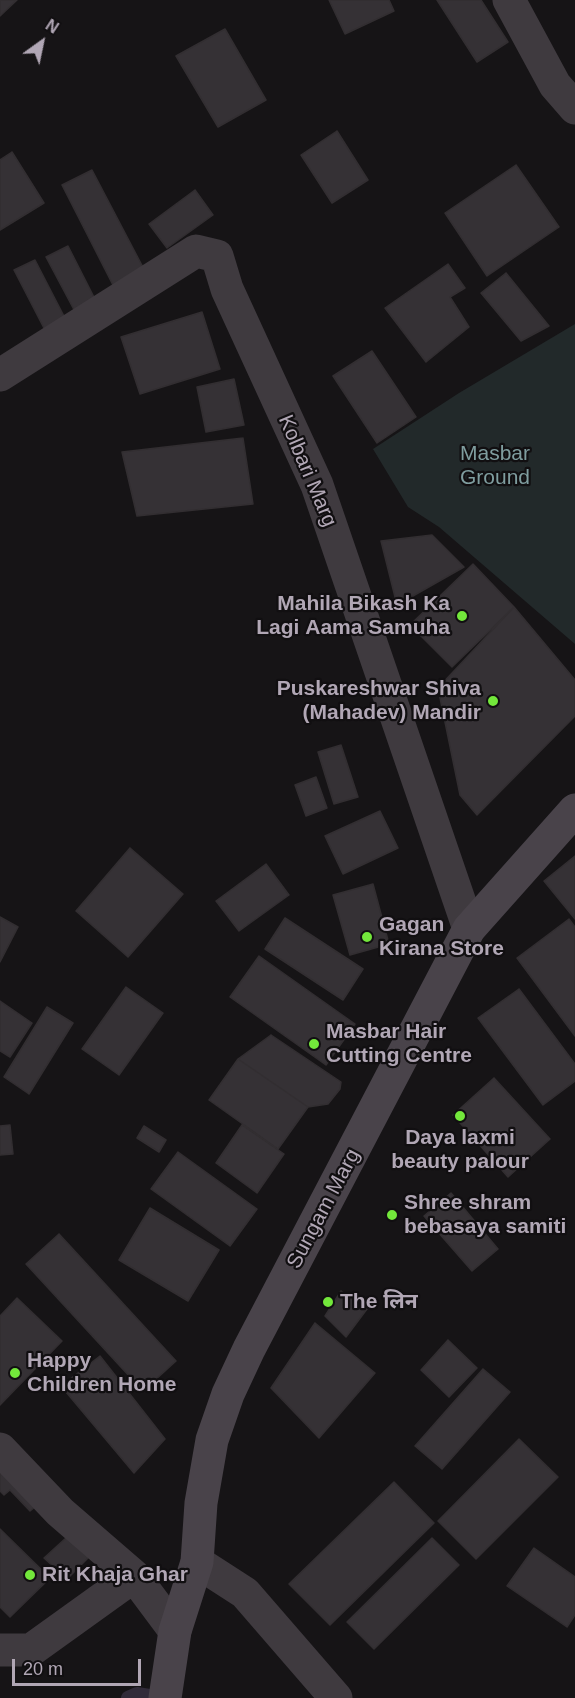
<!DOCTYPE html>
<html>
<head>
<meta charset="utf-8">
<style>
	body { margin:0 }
	#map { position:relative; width:575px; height:1698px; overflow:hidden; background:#161416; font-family:Helvetica,sans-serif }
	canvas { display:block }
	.north { position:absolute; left:12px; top:12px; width:60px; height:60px; -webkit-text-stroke:4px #110f11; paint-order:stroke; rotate:33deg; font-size:16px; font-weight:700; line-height:24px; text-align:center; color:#b1a7b5 }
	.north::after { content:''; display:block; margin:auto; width:21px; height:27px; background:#b1a7b5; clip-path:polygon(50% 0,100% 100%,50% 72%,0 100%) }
	.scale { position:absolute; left:12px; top:1659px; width:129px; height:27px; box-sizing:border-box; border:3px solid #b1a7b5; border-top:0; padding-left:8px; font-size:18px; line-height:21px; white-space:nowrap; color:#b1a7b5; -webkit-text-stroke:4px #110f11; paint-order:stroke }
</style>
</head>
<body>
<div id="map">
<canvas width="575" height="1698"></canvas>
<div class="north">N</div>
<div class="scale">20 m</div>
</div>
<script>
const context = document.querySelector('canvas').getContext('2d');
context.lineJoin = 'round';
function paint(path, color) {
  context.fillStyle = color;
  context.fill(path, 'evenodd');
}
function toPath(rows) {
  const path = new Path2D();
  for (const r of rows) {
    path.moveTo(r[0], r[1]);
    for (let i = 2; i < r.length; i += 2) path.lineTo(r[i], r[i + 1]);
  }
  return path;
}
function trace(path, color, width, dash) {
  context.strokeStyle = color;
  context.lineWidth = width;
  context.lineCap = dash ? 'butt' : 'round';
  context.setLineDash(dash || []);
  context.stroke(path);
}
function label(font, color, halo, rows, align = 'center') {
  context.font = font + ' Helvetica,"Noto Sans Devanagari",sans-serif';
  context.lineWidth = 4.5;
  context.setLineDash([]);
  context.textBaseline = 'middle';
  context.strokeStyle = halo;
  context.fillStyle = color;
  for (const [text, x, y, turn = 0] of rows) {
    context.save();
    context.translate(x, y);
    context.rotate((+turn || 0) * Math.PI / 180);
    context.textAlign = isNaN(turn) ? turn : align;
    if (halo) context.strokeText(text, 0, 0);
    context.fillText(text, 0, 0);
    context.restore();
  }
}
const green = toPath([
	[575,324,575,644,439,527,408,507,373,449,459,393]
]);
const stream = toPath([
	[128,1698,137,1694,162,1698]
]);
const building = toPath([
	[0,0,17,0,0,16,0,0],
	[329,0,389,0,394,11,345,34,329,0],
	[437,0,481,0,508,42,477,62,437,0],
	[225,29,266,100,218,127,176,56,225,29],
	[337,131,368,180,332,203,301,155,337,131],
	[12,152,44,203,0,230,0,160,12,152],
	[516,165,559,227,487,276,445,213,516,165],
	[92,170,147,275,116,291,62,185,92,170],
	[195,190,213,215,167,248,149,224,195,190],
	[68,246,101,311,80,321,46,257,68,246],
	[35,260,68,324,47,334,14,270,35,260],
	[448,264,465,288,450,297,469,327,426,362,385,308,448,264],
	[506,273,549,326,521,341,481,293,506,273],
	[202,312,220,369,140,394,121,337,202,312],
	[372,351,416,417,377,443,333,376,372,351],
	[234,379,244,425,206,432,197,387,234,379],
	[243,438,253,504,137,516,122,452,243,438],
	[432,535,464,567,397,605,381,541,432,535],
	[473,564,514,607,452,667,410,625,473,564],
	[514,607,575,680,575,716,477,815,460,795,438,688,514,607],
	[341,745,358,797,334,804,318,752,341,745],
	[316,777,327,808,306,816,295,785,316,777],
	[380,811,398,848,343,874,325,836,380,811],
	[130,848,183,894,128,957,76,911,130,848],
	[575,856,575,919,544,881,575,856],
	[266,864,289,895,239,931,216,901,266,864],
	[373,884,389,944,350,955,333,895,373,884],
	[0,917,18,927,0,962,0,917],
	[285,918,363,969,343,1000,265,949,285,918],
	[569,919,575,927,575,1036,517,958,569,919],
	[259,956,355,1024,326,1065,230,997,259,956],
	[126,987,163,1013,119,1075,82,1049,126,987],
	[519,989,575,1064,575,1081,543,1105,478,1018,519,989],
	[0,1001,32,1023,10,1057,0,1051,0,1001],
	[47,1007,73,1023,29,1094,4,1077,47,1007],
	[271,1035,341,1082,340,1089,328,1104,308,1107,238,1059,271,1035],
	[238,1059,308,1107,278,1149,209,1100,238,1059],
	[494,1078,550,1139,508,1177,453,1115,494,1078],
	[10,1125,13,1154,0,1155,0,1126,10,1125],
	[242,1125,284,1154,257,1193,216,1163,242,1125],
	[144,1126,166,1140,159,1152,137,1138,144,1126],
	[178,1152,257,1209,230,1246,151,1189,178,1152],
	[451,1193,498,1249,472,1271,424,1216,451,1193],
	[150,1208,219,1250,188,1301,119,1260,150,1208],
	[59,1234,176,1361,143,1391,26,1264,59,1234],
	[341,1291,367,1309,346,1337,325,1316,341,1291],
	[17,1298,62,1341,0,1405,0,1316,17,1298],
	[315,1323,375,1373,319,1438,271,1388,315,1323],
	[448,1340,477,1368,449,1397,421,1370,448,1340],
	[100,1356,165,1439,134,1473,61,1386,100,1356],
	[483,1369,510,1392,442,1469,415,1446,483,1369],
	[519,1439,558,1477,476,1559,438,1521,519,1439],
	[0,1457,40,1503,30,1511,10,1490,4,1495,0,1491,0,1457],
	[394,1482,434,1523,330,1625,289,1584,394,1482],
	[0,1529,50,1578,10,1617,0,1607,0,1529],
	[67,1537,89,1557,67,1579,44,1558,67,1537],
	[432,1538,459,1565,374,1649,347,1622,432,1538],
	[534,1548,575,1577,575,1615,567,1627,507,1586,534,1548]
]);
const minor = toPath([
	[509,0,555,85,575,108],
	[0,375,196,251,217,256,227,289,317,485,469,929],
	[0,1449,60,1512,134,1576,175,1631],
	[197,1562,245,1593,336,1698],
	[0,1650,31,1650,134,1576]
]);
const secondary = toPath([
	[165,1698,175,1631,197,1562,201,1503,212,1440,228,1394,249,1349,469,929,575,810]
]);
const markers = [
	[462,616,6,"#73e73b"],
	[493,701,6,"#73e73b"],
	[367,937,6,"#73e73b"],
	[314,1044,6,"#73e73b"],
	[460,1116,6,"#73e73b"],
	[392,1215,6,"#73e73b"],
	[328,1302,6,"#73e73b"],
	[15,1373,6,"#73e73b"],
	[30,1575,6,"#73e73b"]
];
const parkNames = [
	["Masbar",495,454],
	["Ground",495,478]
];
const streetNames = [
	["Kolbari Marg",307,471,67],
	["Sungam Marg",324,1209,-62]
];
const poiNames = [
	["Mahila Bikash Ka",450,604,"right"],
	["Lagi Aama Samuha",450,628,"right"],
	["Puskareshwar Shiva",481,689,"right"],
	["(Mahadev) Mandir",481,713,"right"],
	["Gagan",379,925],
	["Kirana Store",379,949],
	["Masbar Hair",326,1032],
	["Cutting Centre",326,1056],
	["Daya laxmi",460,1138,"center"],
	["beauty palour",460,1162,"center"],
	["Shree shram",404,1203],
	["bebasaya samiti",404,1227],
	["The लिन",340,1302],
	["Happy",27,1361],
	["Children Home",27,1385],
	["Rit Khaja Ghar",42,1575]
];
paint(green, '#22292a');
trace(stream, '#312b39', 14);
paint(building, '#353135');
trace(building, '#322e31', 1.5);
trace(minor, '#3f3a3f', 33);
trace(secondary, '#49434a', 33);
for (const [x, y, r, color] of markers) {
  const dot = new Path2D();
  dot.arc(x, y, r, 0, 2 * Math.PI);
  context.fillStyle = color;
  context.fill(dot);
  trace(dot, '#110f11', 2);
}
label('21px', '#7f9d9f', '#110f11', parkNames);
label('21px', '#b1a7b5', '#110f11', streetNames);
label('bold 21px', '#b1a7b5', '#110f11', poiNames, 'left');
</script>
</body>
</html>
